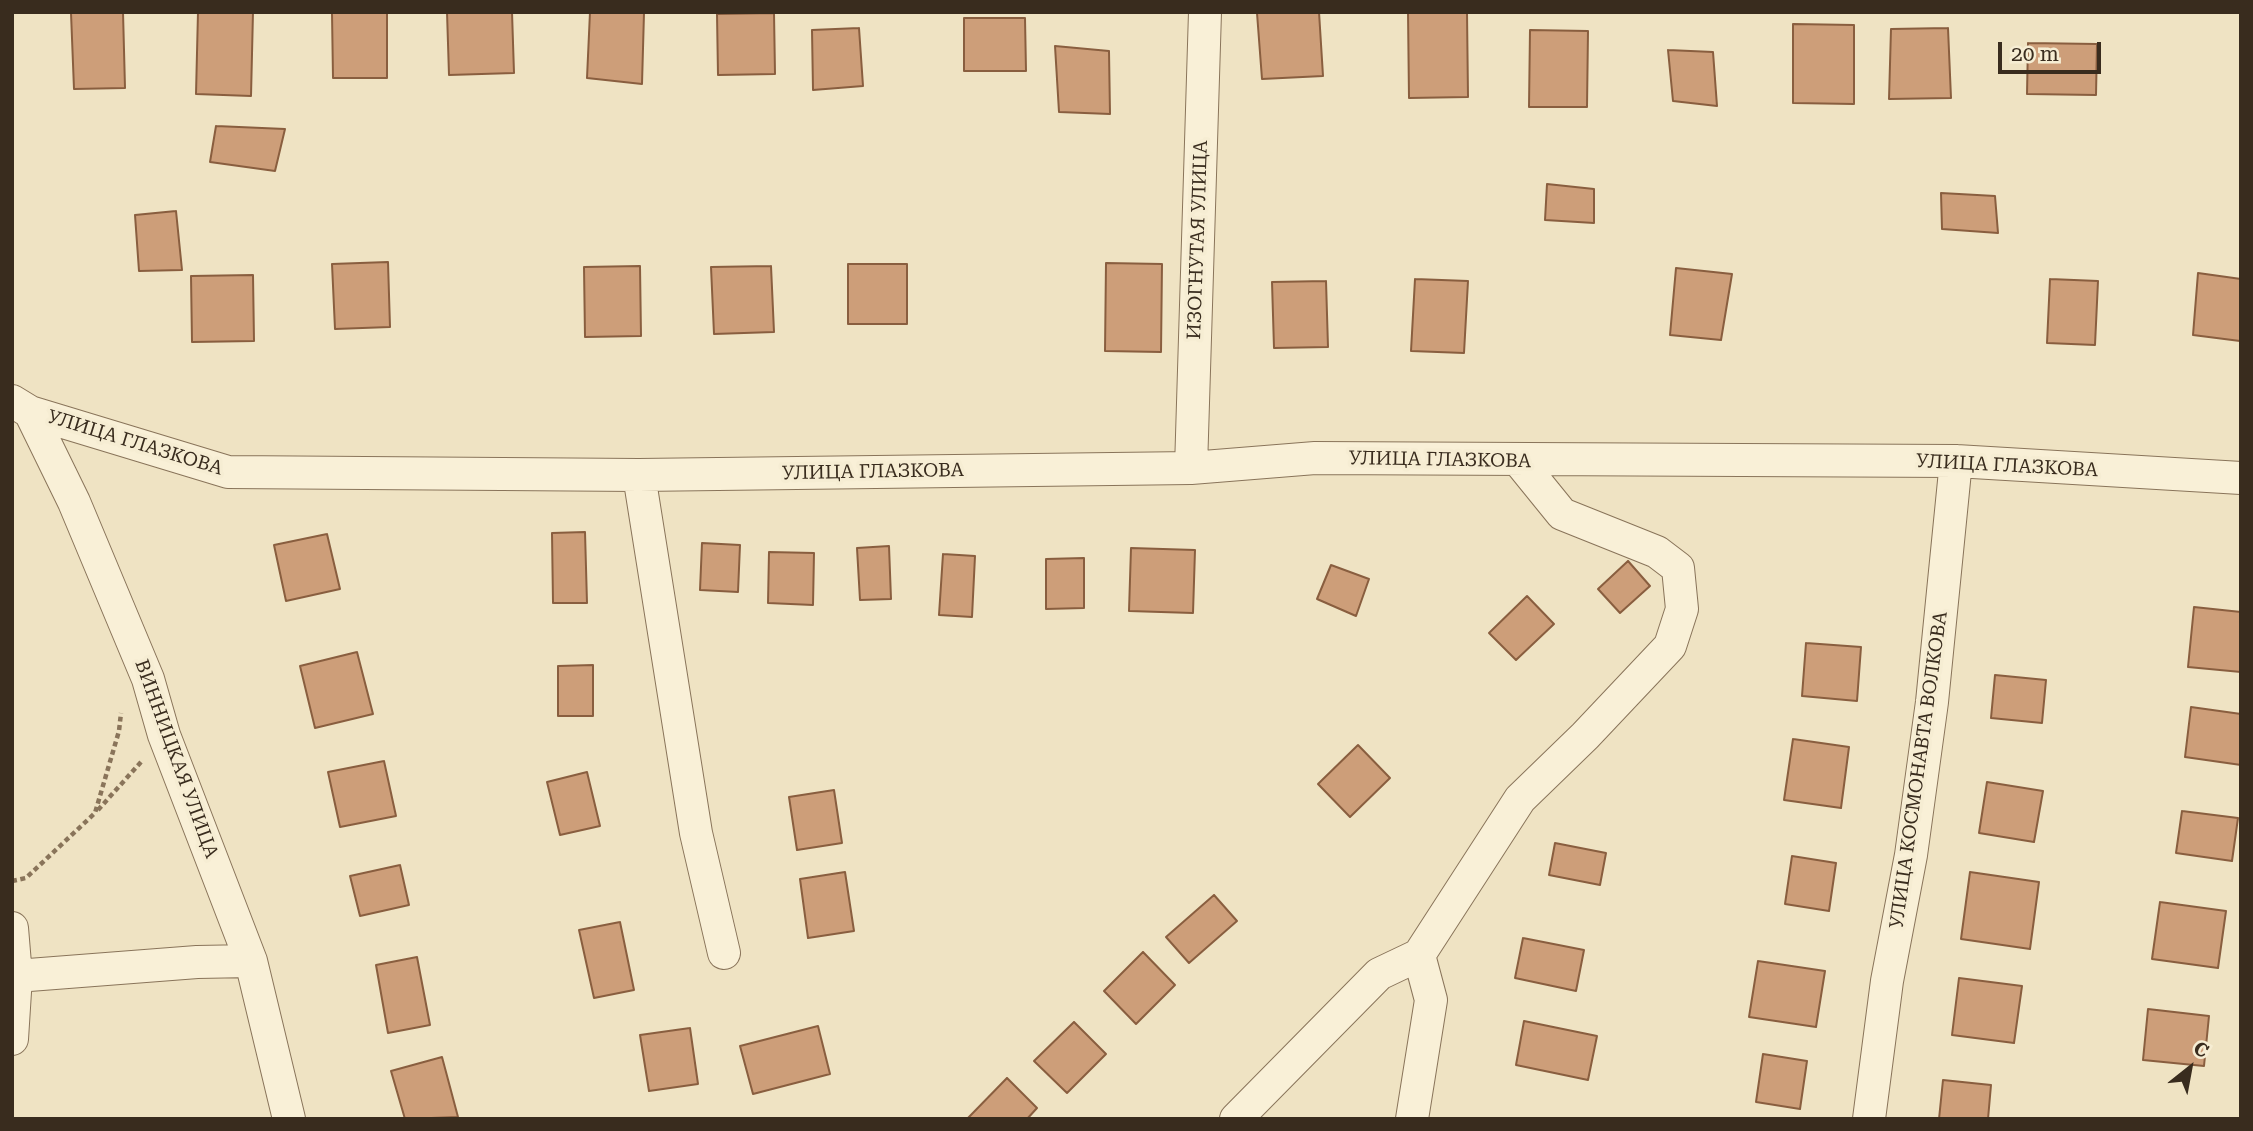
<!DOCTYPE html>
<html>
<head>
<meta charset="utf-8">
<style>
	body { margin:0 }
	#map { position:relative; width:2253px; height:1131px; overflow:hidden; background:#efe3c3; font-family:"Roboto Serif",serif }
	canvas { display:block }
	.frame { position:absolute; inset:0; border:14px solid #392c1e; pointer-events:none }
	.north { position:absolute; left:2155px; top:1033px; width:70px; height:70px; -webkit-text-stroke:5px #f6edd3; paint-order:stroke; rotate:31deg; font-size:19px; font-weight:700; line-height:28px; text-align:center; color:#392c1e }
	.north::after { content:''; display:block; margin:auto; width:24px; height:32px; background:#392c1e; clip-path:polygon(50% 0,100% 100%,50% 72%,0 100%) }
	.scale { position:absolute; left:1998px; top:42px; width:103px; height:32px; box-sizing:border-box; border:4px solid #392c1e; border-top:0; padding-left:9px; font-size:21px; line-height:24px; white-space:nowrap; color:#392c1e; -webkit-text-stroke:5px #f6edd3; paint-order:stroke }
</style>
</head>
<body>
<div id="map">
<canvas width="2253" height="1131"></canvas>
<div class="frame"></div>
<div class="north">С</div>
<div class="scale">20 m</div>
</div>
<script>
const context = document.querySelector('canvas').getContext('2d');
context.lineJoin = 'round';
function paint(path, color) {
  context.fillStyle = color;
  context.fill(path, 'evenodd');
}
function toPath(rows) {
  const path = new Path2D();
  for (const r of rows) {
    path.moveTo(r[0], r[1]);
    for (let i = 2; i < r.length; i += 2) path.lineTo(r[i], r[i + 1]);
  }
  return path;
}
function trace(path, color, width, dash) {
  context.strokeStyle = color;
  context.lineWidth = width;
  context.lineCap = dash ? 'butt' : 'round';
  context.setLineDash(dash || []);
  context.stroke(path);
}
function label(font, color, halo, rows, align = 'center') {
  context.font = font + ' "Roboto Serif",serif';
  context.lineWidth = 7;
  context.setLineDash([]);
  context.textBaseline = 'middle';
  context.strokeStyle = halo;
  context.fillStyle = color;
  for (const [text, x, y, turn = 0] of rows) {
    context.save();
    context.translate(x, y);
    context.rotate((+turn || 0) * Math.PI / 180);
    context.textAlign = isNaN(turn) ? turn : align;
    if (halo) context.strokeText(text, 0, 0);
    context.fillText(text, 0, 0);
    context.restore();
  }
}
const building = toPath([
	[123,12,125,88,74,89,71,13,123,12],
	[198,12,253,12,251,96,196,94,198,12],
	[447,12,512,12,514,73,449,75,447,12],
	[590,12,644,13,642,84,587,78,590,12],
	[1319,12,1323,76,1262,79,1257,13,1319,12],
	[1408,12,1467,12,1468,97,1409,98,1408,12],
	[332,13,387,13,387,78,333,78,332,13],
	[774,13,775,74,718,75,717,14,774,13],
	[964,18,1025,18,1026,71,964,71,964,18],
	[1793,24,1854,25,1854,104,1793,103,1793,24],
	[859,28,863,86,813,90,812,30,859,28],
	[1948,28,1951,98,1889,99,1891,29,1948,28],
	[1530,30,1588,31,1587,107,1529,107,1530,30],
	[2028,43,2097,44,2096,95,2027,94,2028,43],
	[1055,46,1109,51,1110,114,1059,112,1055,46],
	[1668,50,1713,52,1717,106,1673,101,1668,50],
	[216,126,285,129,275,171,210,162,216,126],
	[1547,184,1594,189,1594,223,1545,220,1547,184],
	[1941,193,1995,196,1998,233,1942,229,1941,193],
	[176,211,182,270,139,271,135,215,176,211],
	[388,262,390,327,335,329,332,264,388,262],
	[1106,263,1162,264,1161,352,1105,351,1106,263],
	[848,264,907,264,907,324,848,324,848,264],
	[640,266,641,336,585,337,584,267,640,266],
	[771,266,774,332,714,334,711,267,771,266],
	[1676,268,1732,274,1721,340,1670,335,1676,268],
	[2198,273,2241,279,2240,341,2193,335,2198,273],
	[253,275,254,341,192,342,191,276,253,275],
	[1415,279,1468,281,1464,353,1411,351,1415,279],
	[2050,279,2098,281,2095,345,2047,343,2050,279],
	[1326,281,1328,347,1274,348,1272,282,1326,281],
	[585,532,587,603,553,603,552,533,585,532],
	[327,534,340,589,286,601,274,545,327,534],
	[702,543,740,545,738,592,700,590,702,543],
	[889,546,891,599,860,600,857,548,889,546],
	[1131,548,1195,550,1193,613,1129,611,1131,548],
	[769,552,814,553,813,605,768,603,769,552],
	[943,554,975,556,972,617,939,615,943,554],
	[1084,558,1084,608,1046,609,1046,559,1084,558],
	[1628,561,1650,586,1620,613,1598,589,1628,561],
	[1331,565,1369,579,1356,616,1317,599,1331,565],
	[1527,596,1554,624,1516,660,1489,633,1527,596],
	[2194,607,2241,612,2241,672,2188,667,2194,607],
	[1806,643,1861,647,1857,701,1802,696,1806,643],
	[357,652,373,714,315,728,300,666,357,652],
	[593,665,593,716,558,716,558,666,593,665],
	[1995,675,2046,680,2042,723,1991,718,1995,675],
	[2191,707,2241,714,2241,765,2185,757,2191,707],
	[1793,739,1849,747,1841,808,1784,800,1793,739],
	[1358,745,1390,778,1350,817,1318,784,1358,745],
	[384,761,396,816,340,827,328,772,384,761],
	[587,772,600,826,560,835,547,782,587,772],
	[1987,782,2043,791,2034,842,1979,833,1987,782],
	[834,790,842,843,797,850,789,797,834,790],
	[2182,811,2238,818,2232,861,2176,853,2182,811],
	[1555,843,1606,853,1600,885,1549,875,1555,843],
	[1792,856,1836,863,1829,911,1785,904,1792,856],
	[400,865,409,905,360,916,350,876,400,865],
	[845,872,854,931,808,938,800,879,845,872],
	[1970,872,2039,882,2030,949,1961,939,1970,872],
	[1214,895,1237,921,1189,963,1166,937,1214,895],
	[2160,902,2226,911,2218,968,2152,959,2160,902],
	[620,922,634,990,594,998,579,930,620,922],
	[1523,938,1584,950,1576,991,1515,978,1523,938],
	[1143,952,1175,985,1136,1024,1104,991,1143,952],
	[417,957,430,1025,388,1033,376,965,417,957],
	[1758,961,1825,971,1816,1027,1749,1017,1758,961],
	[1959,978,2022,986,2014,1043,1952,1035,1959,978],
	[2148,1009,2209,1016,2204,1066,2143,1060,2148,1009],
	[1524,1021,1597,1036,1588,1080,1516,1065,1524,1021],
	[1074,1022,1106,1054,1067,1093,1034,1061,1074,1022],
	[818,1026,830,1074,753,1094,740,1046,818,1026],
	[690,1028,698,1084,649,1091,640,1035,690,1028],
	[1763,1054,1807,1061,1800,1109,1756,1102,1763,1054],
	[442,1057,458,1117,405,1119,391,1071,442,1057],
	[1007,1078,1037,1108,1027,1119,967,1119,1007,1078],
	[1943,1080,1991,1085,1988,1119,1939,1119,1943,1080]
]);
const path = toPath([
	[98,810,141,762],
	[12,881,26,878,95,813,119,731,121,713]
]);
const minor = toPath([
	[12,401,30,412,228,472,639,475,1191,468,1315,458,1956,461,2241,478],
	[30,412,74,502,148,679,164,735,251,961,289,1119],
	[1191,468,1205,12],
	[639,475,696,833,724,953],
	[12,928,16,976,12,1039],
	[16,976,197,962,251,961],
	[1236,1119,1379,974,1419,955],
	[1412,1119,1431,1000,1419,955,1520,799,1585,736,1670,646,1682,609,1678,568,1657,552,1562,514,1519,461],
	[1869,1119,1887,981,1911,855,1932,702,1956,461]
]);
const streetNames = [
	["ИЗОГНУТАЯ УЛИЦА",1198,240,-88],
	["УЛИЦА ГЛАЗКОВА",135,443,17],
	["УЛИЦА ГЛАЗКОВА",1440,460,1],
	["УЛИЦА ГЛАЗКОВА",2007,466,3],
	["УЛИЦА ГЛАЗКОВА",873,472,-1],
	["ВИННИЦКАЯ УЛИЦА",176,759,70],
	["УЛИЦА КОСМОНАВТА ВОЛКОВА",1919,770,-82]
];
paint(building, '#cd9e79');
trace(building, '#895e3f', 2);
trace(minor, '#89745a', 34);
trace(path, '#89745a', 4.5, [5, 3.5]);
trace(minor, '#f9f0d7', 32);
label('19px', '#392c1e', '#f6edd3', streetNames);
</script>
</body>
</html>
